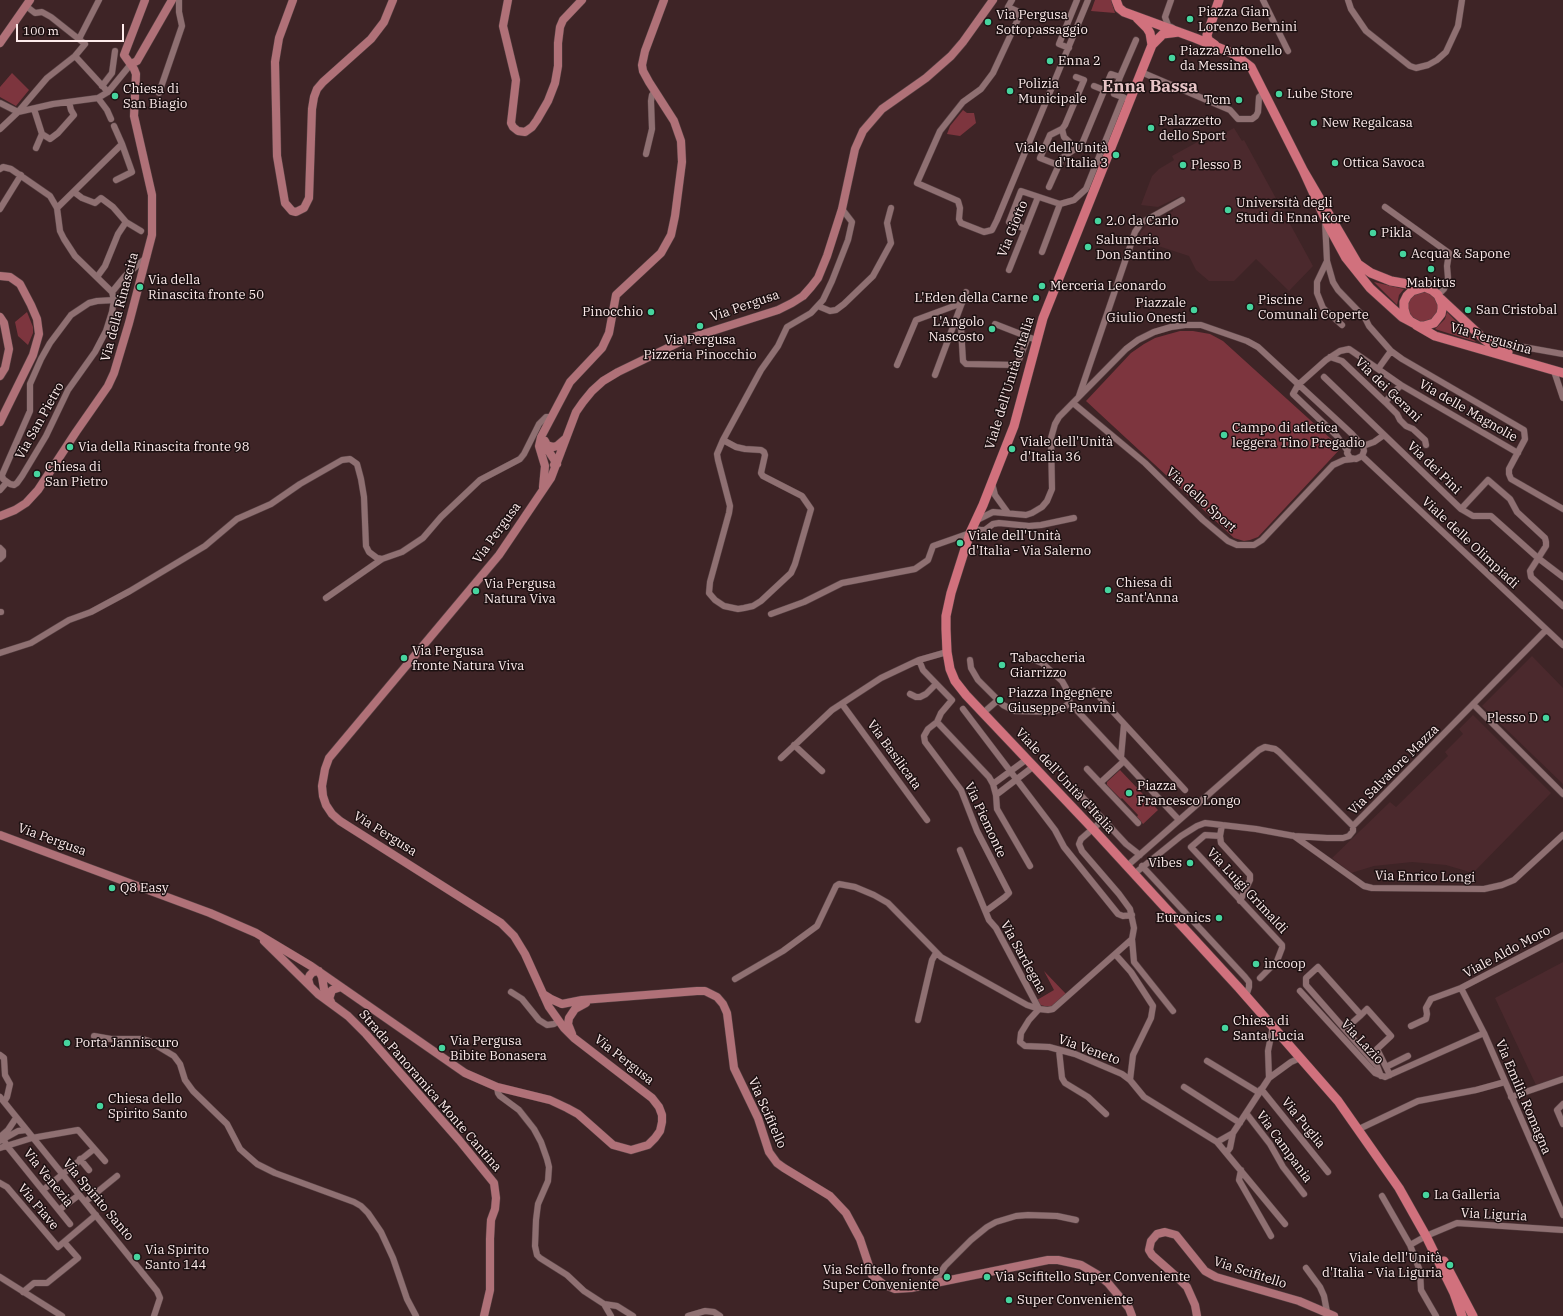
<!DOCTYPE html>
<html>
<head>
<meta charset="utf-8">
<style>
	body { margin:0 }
	#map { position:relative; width:1563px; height:1316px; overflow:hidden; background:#3e2426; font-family:"IBM Plex Serif",serif }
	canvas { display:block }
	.scale { position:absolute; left:16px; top:24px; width:108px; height:18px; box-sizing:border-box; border:2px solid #feecec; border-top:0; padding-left:5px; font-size:12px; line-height:14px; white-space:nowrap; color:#feecec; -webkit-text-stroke:3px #1d1112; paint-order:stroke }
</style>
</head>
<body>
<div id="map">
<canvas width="1563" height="1316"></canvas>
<div class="scale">100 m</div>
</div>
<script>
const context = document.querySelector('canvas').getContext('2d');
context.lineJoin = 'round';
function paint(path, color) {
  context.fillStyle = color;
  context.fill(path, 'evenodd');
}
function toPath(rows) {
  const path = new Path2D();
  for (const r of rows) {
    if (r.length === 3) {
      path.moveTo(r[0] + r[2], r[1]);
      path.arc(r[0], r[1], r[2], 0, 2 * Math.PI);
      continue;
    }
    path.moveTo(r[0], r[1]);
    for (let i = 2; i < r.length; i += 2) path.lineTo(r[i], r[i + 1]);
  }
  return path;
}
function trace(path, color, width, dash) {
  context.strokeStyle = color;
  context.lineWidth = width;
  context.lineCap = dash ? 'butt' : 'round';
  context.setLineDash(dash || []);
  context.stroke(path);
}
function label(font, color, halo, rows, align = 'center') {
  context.font = font + ' "IBM Plex Serif",serif';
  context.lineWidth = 3;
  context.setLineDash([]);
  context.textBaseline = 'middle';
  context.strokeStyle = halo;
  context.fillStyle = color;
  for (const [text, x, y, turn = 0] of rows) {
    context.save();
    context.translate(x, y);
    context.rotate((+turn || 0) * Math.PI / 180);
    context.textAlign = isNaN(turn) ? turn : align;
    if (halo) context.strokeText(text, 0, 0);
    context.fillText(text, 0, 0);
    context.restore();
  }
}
const built = toPath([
	[1234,128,1242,141,1244,140,1313,266,1289,291,1256,259,1234,281,1209,281,1196,270,1189,256,1152,244,1150,248,1137,244,1141,232,1148,224,1173,211,1173,209,1184,203,1181,196,1158,207,1141,205,1152,176,1159,169,1174,160,1172,156,1201,140,1204,144],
	[1532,656,1563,688,1563,784,1482,706],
	[1473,715,1551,793,1473,873,1446,865,1412,862,1374,866,1351,873,1332,858,1390,802,1396,807,1448,756,1445,752,1463,734,1459,729],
	[1563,962,1563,1076,1536,1085,1495,998]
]);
const green = toPath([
	[1095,0,1111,0,1115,13,1091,11],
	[12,73,29,90,16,106,0,97,0,87],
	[963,110,967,113,974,113,976,123,960,136,947,134,950,126],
	[1374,282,1404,289,1399,295,1397,305],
	[1423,307,15],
	[27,312,33,327,33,333,28,345,18,336,15,322],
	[1447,312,1476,342,1435,329,1445,319],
	[1180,331,1193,331,1210,334,1223,341,1341,448,1258,537,1250,540,1244,541,1234,538,1086,401,1131,353,1144,344,1155,338],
	[1120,770,1158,810,1143,824,1137,817,1138,815,1122,798,1121,799,1107,785,1107,782],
	[1044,971,1066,994,1052,1006,1049,1007,1040,1005,1037,1000,1054,990]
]);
const street = toPath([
	[1012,0,1008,7,1019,12,1019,17,993,73,981,89,963,102,940,131,917,183,958,201,960,208,959,219,961,223,984,232,992,230,997,220,1088,0],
	[1171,0,1165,17,1168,25,1173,28],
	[1263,0,1288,51],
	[1348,0,1351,9,1366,31,1410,66,1416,68,1428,65,1437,60,1446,52,1458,26,1462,0],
	[79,39,99,0],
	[1069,48,1059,44,1077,0],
	[75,56,108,92],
	[1141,72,1230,110,1238,119,1252,119,1256,116,1258,112,1259,97,1264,93],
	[1120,77,1136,40],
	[102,86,112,73,115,51],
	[1094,86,1104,90],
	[159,93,182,26,179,12,179,0],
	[98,98,107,110,111,119],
	[0,103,18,112,47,78,75,56,85,44,51,17,42,12,35,13,26,6],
	[34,109,42,134,36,148],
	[0,129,18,112,53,104,98,98,108,92,131,64],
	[1062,129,1064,137,1076,148],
	[42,134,50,139,58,133,74,115,71,110,69,102],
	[646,154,652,129,651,101,652,95,655,91],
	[1058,165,1040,158,1050,135,1062,129,1065,125,1084,80,1076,77],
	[0,169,3,167,11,169,50,196,57,208,60,231,64,239,75,256,112,292,114,300,112,312,106,331,95,352,68,390,46,436,22,476,17,483,14,485,10,484,3,479,2,475,30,411,30,384,41,359,50,343,71,315,89,303,97,301,114,300],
	[116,180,132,172,122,144],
	[1049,187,1062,158,1082,144,1111,74,1120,77,1114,94,1125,98],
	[74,192,82,198,95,203,101,198,113,207,126,222,118,234,105,266,97,277],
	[1385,207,1449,253,1447,266,1448,278,1444,289,1438,295],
	[57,208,122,144,114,126],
	[0,209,21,175],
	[1325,221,1327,261,1333,282,1338,290,1365,318,1369,326,1391,351],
	[126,222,141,231],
	[1025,229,1009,222,1021,191,1060,204,1074,200,1086,189,1123,97],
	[1042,252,1060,204],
	[1327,261,1317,282,1317,293,1323,308,1342,325],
	[1009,270,1038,197],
	[112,292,125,276,147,257],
	[818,306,830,311,836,310,844,304,873,276,891,243,887,223,891,208],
	[955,322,961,328,963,361,966,364,1017,365,1028,337],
	[995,324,1036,340],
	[1490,341,1563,354],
	[1330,357,1342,361,1385,402,1397,414,1400,420,1406,426,1413,429,1425,440,1426,445],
	[897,365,916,320,962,303],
	[1378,369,1401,385,1518,453],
	[1554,371,1563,398],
	[935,375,966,292],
	[1324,377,1461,509,1473,516,1491,516,1538,558,1563,577],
	[1079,396,1135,232,1141,223,1182,200],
	[1385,402,1401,385],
	[1073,403,1145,463,1203,520,1228,541,1237,545,1254,545,1262,540,1333,465,1344,460,1353,459],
	[723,440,736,447,745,449,761,450,764,452,765,455,761,473,763,476,802,496,811,509,795,564,791,573,761,601,753,606,744,608,738,609,724,606,715,600,709,593,710,582,729,513,730,506,718,460,717,454,723,440,761,370,778,346,787,327,811,313,823,300,832,281,848,240,852,222,842,209],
	[1363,446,1374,442,1384,435],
	[1347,450,1336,435,1293,394,1298,385,1326,360,1340,351,1349,349,1378,369,1391,351,1402,359,1524,430,1525,439,1509,469,1509,474,1511,479,1563,509],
	[1362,456,1563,645],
	[992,483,995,495,1008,513],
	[0,490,7,482],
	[1461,509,1488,480,1510,499,1517,512,1545,538,1546,542,1546,546,1530,571,1531,577,1563,606],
	[977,520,993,512,1026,515,1032,513,1042,507,1047,501,1052,489,1051,438,1055,424,1059,417,1126,349,1138,340,1154,332,1171,327,1185,325,1201,325,1247,341,1258,347,1352,434,1361,444,1363,446,1364,451,1362,456,1356,459,1350,458,1347,453,1349,445,1356,442,1361,444],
	[972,529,981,530,985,530,993,524,999,523,1029,526,1041,525,1074,518],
	[0,548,3,551,3,556,0,559],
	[326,598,382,559,402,552,423,538,441,517,480,480,520,459,524,454,539,424,546,417,552,417],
	[0,612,1,612],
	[771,614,804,602,842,583,915,569,928,560,933,546,970,533],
	[0,653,31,643,69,620,91,612,130,591,205,546,237,519,271,504,300,484,342,460,350,459,357,464,361,479,364,497,366,546,369,552,377,558,382,559],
	[1027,657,1042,663,1062,681,1066,688,1070,703,1179,820],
	[919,660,923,670,952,700,941,713,937,722,928,729,924,736,925,742,961,790,977,831,1009,893,1005,897,986,911],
	[970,660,971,668,978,680,998,700,983,713],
	[1094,691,1185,790],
	[910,694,916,697,920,697,926,694,936,684],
	[998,700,1003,705,1015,711,1052,712,1061,709,1070,703],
	[842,704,927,820],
	[1473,704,1563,794],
	[963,709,1055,830,1064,847,1118,914,1123,916,1132,915],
	[937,722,989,777,993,784,996,795,997,809,1030,866],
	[794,745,822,771],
	[1121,757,1124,724],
	[781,758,832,710,881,678,919,660,947,652],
	[1087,769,1138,823],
	[1100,783,1124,761],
	[993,784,1027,759],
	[1074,788,1126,844,1140,855],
	[996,795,1034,766],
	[1222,825,1220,836,1221,843,1250,875,1250,880,1240,901],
	[1220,836,1205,835,1191,847,1282,945,1282,948,1277,961,1260,978],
	[1294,836,1364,886,1372,888,1484,889,1502,885,1514,880,1563,835],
	[960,850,989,920,996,928,1039,1009,1048,1010,1053,1009,1132,939,1134,928,1130,909,1119,894,1082,851,1079,844,1081,839,1103,820],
	[1127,866,1259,750,1265,747,1275,749,1279,752,1353,826,1546,630],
	[1142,866,1245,977,1249,982,1249,987,1246,996],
	[1134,874,1181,836,1197,826,1205,823,1256,829,1294,836,1327,838,1343,838,1349,836,1353,831,1353,826],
	[1132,939,1134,962,1173,1011],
	[1115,954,1131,972,1153,1006,1151,1018,1133,1055,1130,1080],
	[735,979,783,951,817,926,836,886,839,884,855,887,874,895,888,903,941,957,1027,1005,1039,1009,1029,1020,1021,1033,1020,1042,1025,1046,1049,1047,1075,1054,1122,1074,1130,1080,1144,1097,1217,1142,1285,1224],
	[1461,988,1484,1033,1563,1215],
	[1300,991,1375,1073,1385,1077,1484,1033],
	[511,992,522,999,539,1020,547,1025,554,1024,559,1021],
	[918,1020,932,960,936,953],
	[1411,1026,1426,1019,1427,1014,1426,1008,1431,999,1461,988,1563,935],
	[1345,1029,1361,1015],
	[94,1036,111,1039,142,1039,149,1041,174,1056,180,1064,185,1080,193,1091,227,1124,240,1149,257,1164,275,1173,354,1202,361,1206,368,1213,381,1232,393,1258,407,1299,416,1316],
	[1059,1050,1062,1078,1065,1083,1088,1097,1106,1114],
	[0,1055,4,1058,5,1075,10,1084,7,1097,4,1102],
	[1207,1061,1258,1092],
	[1386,1067,1408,1056],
	[1381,1076,1377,1066,1306,985,1306,978,1318,967,1361,1015,1367,1009,1391,1036,1377,1049,1390,1075],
	[1269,1078,1268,1051,1273,1026],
	[497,1087,498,1093,500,1096,519,1110,534,1129,541,1142,547,1159,549,1167,548,1181,538,1204,536,1220,535,1246,537,1255,540,1258,567,1275,584,1291,604,1304,611,1316],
	[1184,1087,1240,1123],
	[1261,1089,1328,1172],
	[0,1097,157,1291,160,1298,154,1316],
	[1511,1097,1563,1079],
	[1563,1104,1557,1110,1563,1124],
	[1246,1113,1270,1144,1283,1167,1304,1194],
	[1359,1129,1418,1101,1476,1090,1505,1082],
	[0,1137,8,1130,16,1118],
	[4,1140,7,1146,70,1224],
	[0,1141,18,1131,26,1130],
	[1217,1142,1233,1133,1269,1078,1291,1062,1300,1058],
	[0,1148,32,1138,78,1130,105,1161],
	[1227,1152,1230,1148,1233,1133],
	[80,1159,89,1170],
	[1241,1170,1239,1180,1271,1236],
	[0,1183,7,1187,58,1247,64,1242,78,1258,47,1283,34,1283,23,1292],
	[43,1190,94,1149],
	[1382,1196,1410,1245,1420,1271,1421,1290,1436,1316],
	[85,1202,117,1176],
	[59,1210,79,1195],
	[64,1242,96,1215],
	[1410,1245,1426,1236,1457,1223,1563,1230],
	[1306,1268,1320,1287,1324,1296,1327,1312],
	[0,1277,62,1316],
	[933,1284,945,1266,971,1240,987,1227,996,1222,1016,1216,1028,1215,1057,1216,1076,1220],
	[604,1304,617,1306,633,1316],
	[688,1316,705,1311,714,1312,720,1316]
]);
const secondary = toPath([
	[293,0,279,38,275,62,277,156,285,203,292,211,296,212,304,208,309,198,312,109,314,97,317,89,323,82,371,39,384,22,393,0],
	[508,0,503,26,516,80,511,123,513,127,518,131,525,132,532,127,537,120,548,101,555,83,558,66,558,43,560,27,563,20,582,0],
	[0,43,30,0],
	[131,64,137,61,172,0],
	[0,276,10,277,20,284,31,305,37,319,39,334,33,355,0,422],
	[0,317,4,323,9,349,5,368,0,376],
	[545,441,547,445,553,447,557,446,565,439],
	[545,443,548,450,557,464,554,465],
	[543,487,545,466,539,446,541,437,570,382,602,348,609,333,616,295,661,253,671,235,675,216,682,162,681,141,674,121,649,82,643,71,642,65,645,51,664,0],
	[0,516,15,510,26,503,38,490,76,432,108,386,114,373,129,323,152,235,152,195,134,116,136,74,134,69,124,55,145,0],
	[0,835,210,913,256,933,311,966,465,1073,497,1087,550,1100,567,1108,578,1114,613,1145,631,1150,648,1145,655,1138,660,1131,662,1122,662,1115,659,1107,652,1098,574,1038,564,1028,549,1007,525,954,514,936,501,923,340,821,332,814,326,805,323,796,322,786,325,769,329,758,499,555,551,478,576,412,583,402,592,391,603,381,618,372,684,340,778,310,792,303,803,296,811,287,818,278,827,256,842,209,855,149,863,131,882,109,926,78,951,56,963,42,993,0],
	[264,941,318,994,348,1016,366,1034,459,1140,494,1183,496,1198,495,1209,491,1220,490,1239,490,1290,484,1316],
	[310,986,308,979,310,975,313,972,319,971,322,977,324,989,331,1002],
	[543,994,551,999,562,1004,582,1000,697,991,705,991,717,997,723,1004,727,1013,734,1068,758,1118,769,1152,777,1163,784,1168,830,1196,846,1213,860,1239,872,1275,883,1284,895,1289,911,1288,1048,1260,1058,1260,1081,1265,1098,1275,1108,1283,1129,1308,1132,1316],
	[329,999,332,990,341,987],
	[572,1034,568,1024,569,1018,575,1009,586,1003],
	[1197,1316,1195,1305,1187,1287,1178,1278,1152,1255,1149,1250,1151,1241,1157,1234,1165,1232,1176,1235,1205,1271,1216,1277,1299,1301,1334,1316]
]);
const primary = toPath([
	[1116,0,1119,8,1124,12,1195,38,1234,54,1251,67,1303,170,1328,225,1346,258,1370,288,1402,317,1419,326,1424,326,1434,323,1441,314,1442,309,1442,304,1438,295,1432,290,1425,287,1391,281,1371,273,1358,264,1303,170],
	[1137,18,1147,28,1150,33,1152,45],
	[1179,32,1163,34,1152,45,1043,318,1014,426,983,505,970,533,951,593,946,616,946,629,947,652,950,669,955,681,966,695,1093,829,1239,988,1338,1101,1399,1188,1426,1236,1454,1293,1462,1316],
	[1215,45,1208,40,1207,35,1219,0],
	[1441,299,1485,340,1495,347,1508,352],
	[1410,321,1406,316,1404,309,1404,302,1407,296,1412,291,1422,288],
	[1416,325,1435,336,1563,373],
	[1444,1261,1473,1316]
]);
const markers = [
	[1190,19,4,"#46d49e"],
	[988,22,4,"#46d49e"],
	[1172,58,4,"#46d49e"],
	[1050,61,4,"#46d49e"],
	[1010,91,4,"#46d49e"],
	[1279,94,4,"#46d49e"],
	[115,96,4,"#46d49e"],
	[1239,100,4,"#46d49e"],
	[1314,123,4,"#46d49e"],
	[1151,128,4,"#46d49e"],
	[1116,155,4,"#46d49e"],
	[1335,163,4,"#46d49e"],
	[1183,165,4,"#46d49e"],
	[1228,210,4,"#46d49e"],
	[1098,221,4,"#46d49e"],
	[1373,233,4,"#46d49e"],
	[1088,247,4,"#46d49e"],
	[1403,254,4,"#46d49e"],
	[1431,269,4,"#46d49e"],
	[1042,286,4,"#46d49e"],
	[140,287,4,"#46d49e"],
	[1036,298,4,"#46d49e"],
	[1250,307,4,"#46d49e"],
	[1194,310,4,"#46d49e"],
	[1468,310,4,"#46d49e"],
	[651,312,4,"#46d49e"],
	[700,326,4,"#46d49e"],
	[992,329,4,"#46d49e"],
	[1224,435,4,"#46d49e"],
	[70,447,4,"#46d49e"],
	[1012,449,4,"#46d49e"],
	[37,474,4,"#46d49e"],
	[960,543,4,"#46d49e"],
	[1108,590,4,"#46d49e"],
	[476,591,4,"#46d49e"],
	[404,658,4,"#46d49e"],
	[1002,665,4,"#46d49e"],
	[1000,700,4,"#46d49e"],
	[1546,718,4,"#46d49e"],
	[1129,793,4,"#46d49e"],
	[1190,863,4,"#46d49e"],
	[112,888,4,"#46d49e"],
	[1219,918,4,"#46d49e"],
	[1256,964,4,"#46d49e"],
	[1225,1028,4,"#46d49e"],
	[67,1043,4,"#46d49e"],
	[442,1048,4,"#46d49e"],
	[100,1106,4,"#46d49e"],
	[1426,1195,4,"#46d49e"],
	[137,1257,4,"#46d49e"],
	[1450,1265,4,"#46d49e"],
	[947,1277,4,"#46d49e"],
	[987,1277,4,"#46d49e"],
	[1009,1300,4,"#46d49e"]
];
const poiNames = [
	["Piazza Gian",1198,12],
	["Lorenzo Bernini",1198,27],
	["Via Pergusa",996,15],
	["Sottopassaggio",996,30],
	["Piazza Antonello",1180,51],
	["da Messina",1180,66],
	["Enna 2",1058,61],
	["Polizia",1018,84],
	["Municipale",1018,99],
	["Chiesa di",123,89],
	["San Biagio",123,104],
	["Lube Store",1287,94],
	["Tcm",1231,100,"right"],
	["Palazzetto",1159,121],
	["dello Sport",1159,136],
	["New Regalcasa",1322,123],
	["Viale dell'Unità",1108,148,"right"],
	["d'Italia 3",1108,163,"right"],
	["Ottica Savoca",1343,163],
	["Plesso B",1191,165],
	["Università degli",1236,203],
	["Studi di Enna Kore",1236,218],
	["2.0 da Carlo",1106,221],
	["Pikla",1381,233],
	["Salumeria",1096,240],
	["Don Santino",1096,255],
	["Acqua & Sapone",1411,254],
	["Via della",148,280],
	["Rinascita fronte 50",148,295],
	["Mabitus",1431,283,"center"],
	["Merceria Leonardo",1050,286],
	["L'Eden della Carne",1028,298,"right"],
	["Piscine",1258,300],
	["Comunali Coperte",1258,315],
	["Piazzale",1186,303,"right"],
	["Giulio Onesti",1186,318,"right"],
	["San Cristobal",1476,310],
	["Pinocchio",643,312,"right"],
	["L'Angolo",984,322,"right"],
	["Nascosto",984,337,"right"],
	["Via Pergusa",700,340,"center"],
	["Pizzeria Pinocchio",700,355,"center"],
	["Campo di atletica",1232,428],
	["leggera Tino Pregadio",1232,443],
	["Viale dell'Unità",1020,442],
	["d'Italia 36",1020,457],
	["Via della Rinascita fronte 98",78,447],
	["Chiesa di",45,467],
	["San Pietro",45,482],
	["Viale dell'Unità",968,536],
	["d'Italia - Via Salerno",968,551],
	["Chiesa di",1116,583],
	["Sant'Anna",1116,598],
	["Via Pergusa",484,584],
	["Natura Viva",484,599],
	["Via Pergusa",412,651],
	["fronte Natura Viva",412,666],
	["Tabaccheria",1010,658],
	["Giarrizzo",1010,673],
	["Piazza Ingegnere",1008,693],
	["Giuseppe Panvini",1008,708],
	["Plesso D",1538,718,"right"],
	["Piazza",1137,786],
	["Francesco Longo",1137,801],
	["Vibes",1182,863,"right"],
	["Q8 Easy",120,888],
	["Euronics",1211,918,"right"],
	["incoop",1264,964],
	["Chiesa di",1233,1021],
	["Santa Lucia",1233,1036],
	["Via Pergusa",450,1041],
	["Bibite Bonasera",450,1056],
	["Porta Janniscuro",75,1043],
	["Chiesa dello",108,1099],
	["Spirito Santo",108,1114],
	["La Galleria",1434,1195],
	["Via Spirito",145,1250],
	["Santo 144",145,1265],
	["Viale dell'Unità",1442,1258,"right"],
	["d'Italia - Via Liguria",1442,1273,"right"],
	["Via Scifitello fronte",939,1270,"right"],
	["Super Conveniente",939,1285,"right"],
	["Via Scifitello Super Conveniente",995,1277],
	["Super Conveniente",1017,1300]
];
const streetNames = [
	["Via Giotto",1013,229,-68],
	["Via Pergusa",745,306,-19],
	["Via della Rinascita",120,307,-75],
	["Via Pergusina",1491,339,16],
	["Viale dell'Unità d'Italia",1010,383,-73],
	["Via dei Gerani",1388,390,44],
	["Via delle Magnolie",1468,411,30],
	["Via San Pietro",40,421,-61],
	["Via dei Pini",1434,468,44],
	["Via dello Sport",1201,500,42],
	["Via Pergusa",497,533,-54],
	["Viale delle Olimpiadi",1470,543,43],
	["Via Basilicata",894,755,54],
	["Via Salvatore Mazza",1394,770,-45],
	["Viale dell'Unità d'Italia",1065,781,47],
	["Via Piemonte",985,820,65],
	["Via Pergusa",385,834,32],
	["Via Pergusa",52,840,20],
	["Via Enrico Longi",1425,877,1],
	["Via Luigi Grimaldi",1247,891,47],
	["Viale Aldo Moro",1507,952,-28],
	["Via Sardegna",1023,957,61],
	["Via Lazio",1362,1042,47],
	["Via Veneto",1089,1050,20],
	["Via Pergusa",624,1060,38],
	["Strada Panoramica Monte Cantina",430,1091,49],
	["Via Emilia Romagna",1523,1097,67],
	["Via Scifitello",767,1113,66],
	["Via Puglia",1303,1123,51],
	["Via Campania",1284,1147,54],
	["Via Venezia",48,1178,51],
	["Via Spirito Santo",98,1200,50],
	["Via Piave",38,1207,50],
	["Via Liguria",1494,1215,3],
	["Via Scifitello",1250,1273,18]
];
const districtNames = [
	["Enna Bassa",1150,87]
];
paint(built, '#4b292d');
paint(green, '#7d353e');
trace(street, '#584244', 7);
trace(secondary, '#584244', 9);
trace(primary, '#584244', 10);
trace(street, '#8f7072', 6);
trace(secondary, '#b07178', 8);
trace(primary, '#d1717d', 9);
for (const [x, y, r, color] of markers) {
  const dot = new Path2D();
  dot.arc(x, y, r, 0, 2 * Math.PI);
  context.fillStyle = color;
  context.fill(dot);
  trace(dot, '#1d1112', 1.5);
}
label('13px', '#feecec', '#1d1112', poiNames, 'left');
label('13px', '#feecec', '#1d1112', streetNames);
label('bold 17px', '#e7c4c6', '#1d1112', districtNames);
</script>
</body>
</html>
